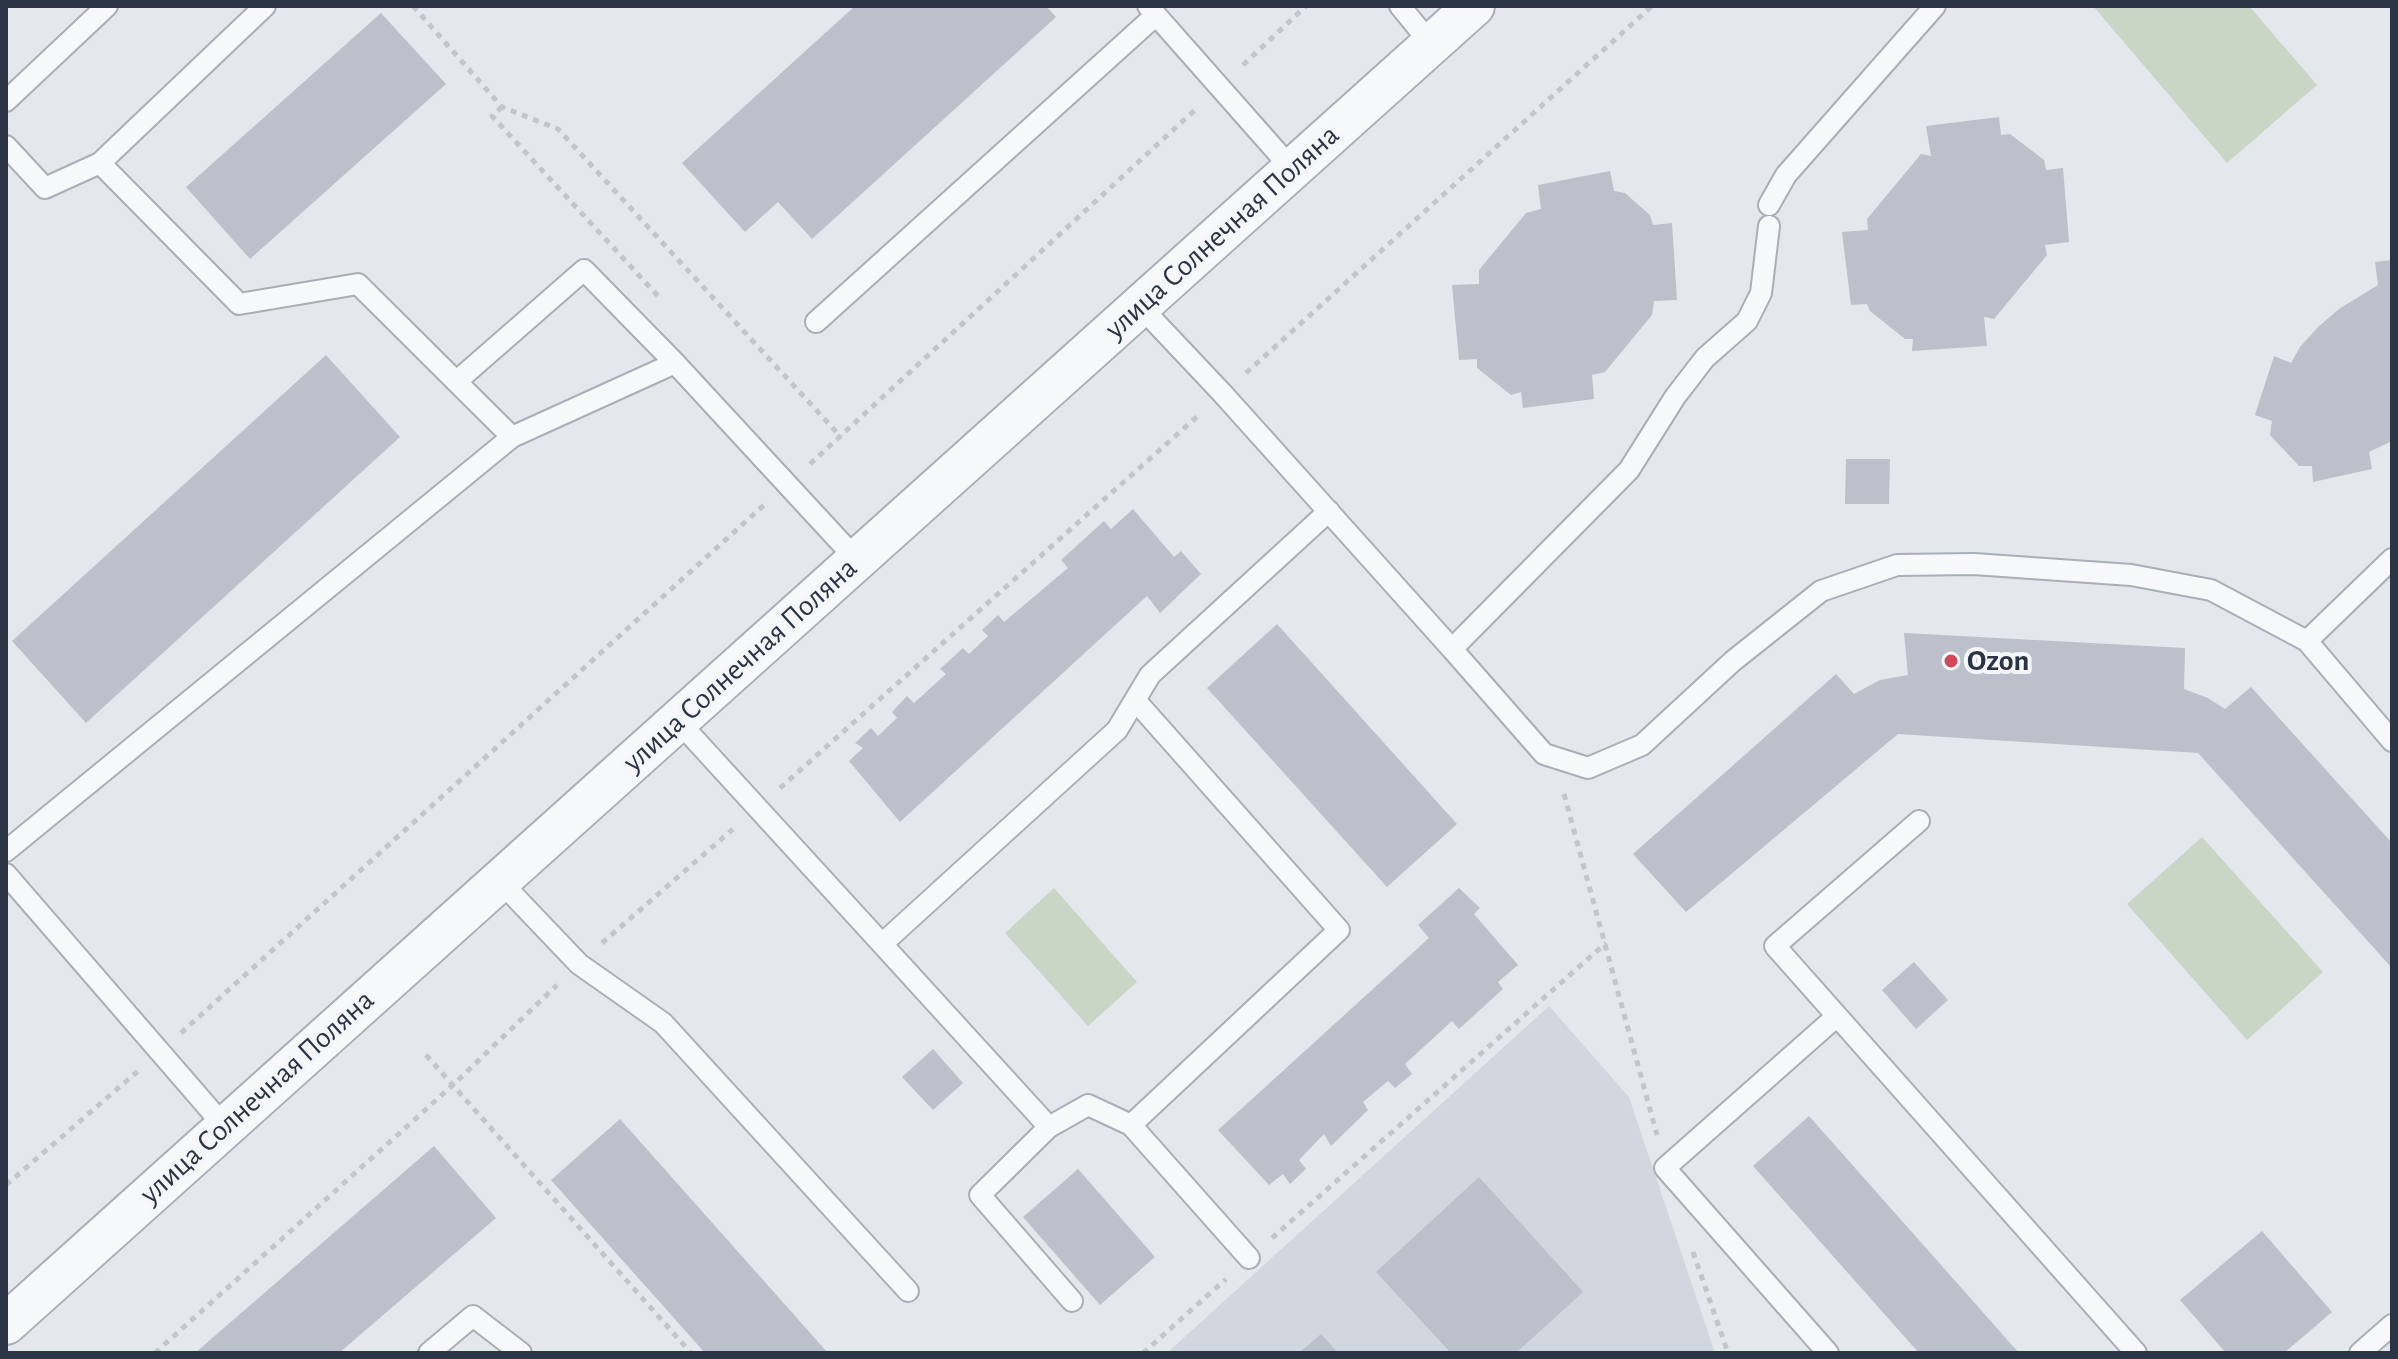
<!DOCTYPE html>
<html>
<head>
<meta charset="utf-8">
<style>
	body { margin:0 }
	#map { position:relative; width:2398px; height:1359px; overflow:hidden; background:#e4e7ec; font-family:"Alegreya Sans",sans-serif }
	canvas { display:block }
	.frame { position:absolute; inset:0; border:8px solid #2b3445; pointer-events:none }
</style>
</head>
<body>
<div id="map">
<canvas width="2398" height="1359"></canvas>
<div class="frame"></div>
</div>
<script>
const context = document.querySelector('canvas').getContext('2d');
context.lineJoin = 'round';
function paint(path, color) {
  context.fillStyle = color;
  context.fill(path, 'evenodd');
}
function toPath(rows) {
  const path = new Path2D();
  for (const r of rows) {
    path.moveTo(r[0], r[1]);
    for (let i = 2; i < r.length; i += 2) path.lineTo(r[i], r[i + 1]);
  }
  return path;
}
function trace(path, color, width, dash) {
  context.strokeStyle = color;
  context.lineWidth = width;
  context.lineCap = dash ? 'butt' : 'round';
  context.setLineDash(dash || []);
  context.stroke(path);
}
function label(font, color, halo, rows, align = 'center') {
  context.font = font + ' "Alegreya Sans",sans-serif';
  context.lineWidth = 8;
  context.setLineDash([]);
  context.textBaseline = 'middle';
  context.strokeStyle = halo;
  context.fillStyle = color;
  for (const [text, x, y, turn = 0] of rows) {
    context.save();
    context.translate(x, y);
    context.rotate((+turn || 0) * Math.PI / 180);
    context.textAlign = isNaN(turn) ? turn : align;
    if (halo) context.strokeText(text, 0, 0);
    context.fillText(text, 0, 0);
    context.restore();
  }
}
const built = toPath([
	[1549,1006,1629,1097,1715,1353,1167,1353]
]);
const green = toPath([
	[2093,6,2249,6,2317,85,2227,163],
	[2202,837,2323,972,2247,1040,2127,904],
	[1054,888,1137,982,1088,1026,1005,933]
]);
const building = toPath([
	[855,6,1046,6,1056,17,812,239,778,202,745,232,682,163],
	[381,13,446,84,250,259,186,187],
	[1999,117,2001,135,2010,134,2044,160,2046,170,2063,168,2069,242,2045,245,2047,255,1994,319,1984,317,1987,346,1912,351,1913,339,1905,339,1870,311,1867,304,1851,305,1842,232,1868,230,1867,219,1921,154,1931,156,1926,126],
	[1610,171,1614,191,1625,193,1650,215,1653,225,1672,223,1677,300,1654,301,1652,315,1605,372,1592,375,1594,399,1523,408,1521,392,1511,395,1477,368,1477,359,1459,360,1452,285,1479,284,1479,270,1526,213,1541,209,1538,185],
	[2392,260,2392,441,2369,452,2372,469,2313,482,2312,466,2299,466,2270,435,2272,421,2255,415,2274,356,2291,363,2300,347,2318,327,2339,309,2378,285,2375,262],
	[326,355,400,437,86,723,12,641],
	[1846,459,1890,459,1889,504,1845,504],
	[1133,509,1174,557,1181,551,1201,574,1160,613,1147,596,900,822,849,761,863,748,855,743,871,728,878,736,897,718,892,712,907,696,914,703,946,674,940,669,963,648,969,654,988,636,982,630,998,615,1004,622,1068,568,1061,560,1104,521,1111,529],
	[1277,624,1457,824,1387,887,1207,688],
	[1904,633,2185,648,2184,689,2208,698,2225,709,2251,687,2392,843,2392,968,2198,753,1898,734,1686,912,1633,854,1836,674,1854,694,1880,680,1908,675],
	[1459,888,1480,908,1474,914,1518,965,1498,982,1503,989,1459,1029,1452,1021,1405,1064,1412,1074,1395,1088,1388,1081,1363,1102,1368,1110,1331,1146,1324,1134,1299,1160,1306,1169,1290,1184,1283,1174,1269,1185,1218,1130,1429,938,1418,925],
	[1914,962,1948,1000,1916,1029,1882,990],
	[933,1049,963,1083,933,1110,902,1077],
	[1809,1116,2019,1353,1919,1353,1753,1166],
	[620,1119,828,1353,705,1353,551,1180],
	[434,1146,496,1218,339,1353,195,1353],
	[1078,1169,1155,1257,1100,1305,1023,1217],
	[1479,1177,1583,1292,1516,1353,1451,1353,1376,1272],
	[2262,1231,2332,1312,2284,1353,2226,1353,2180,1300],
	[1321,1334,1338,1353,1299,1353]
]);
const path = toPath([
	[413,6,502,107,558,129,841,437],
	[1243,65,1306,6],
	[502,107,492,116,658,296],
	[1246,373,1652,6],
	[810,464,1197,108],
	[780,788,1200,414],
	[1564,794,1657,1135],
	[602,943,733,829],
	[181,1033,764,505],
	[426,1055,691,1353],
	[6,1185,138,1071],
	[1272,1238,1606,943],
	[1693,1252,1728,1353],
	[155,1353,453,1085,557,985],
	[1143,1353,1226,1279]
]);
const lane = toPath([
	[1148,6,1292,169],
	[1400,6,1431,44],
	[6,101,107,6],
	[6,146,45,188,100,163,265,6],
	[100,163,239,304,358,284,512,437],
	[1769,205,1786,175,1935,6],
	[1140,306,1223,394,1452,649,1629,470,1675,397,1705,358,1747,321,1761,293,1769,226],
	[816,322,1156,15],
	[457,381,584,270,675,363],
	[2307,641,2392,559],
	[1452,649,1544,754,1588,768,1642,745,1733,661,1821,591,1897,565,1974,564,2131,575,2211,590,2307,641,2392,741],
	[1135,700,1339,930,1131,1125,1249,1258],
	[678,721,882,944,1117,730,1150,675,1329,511],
	[1919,821,1775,946,2136,1353],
	[6,851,512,437,675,363,857,560],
	[6,874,225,1127],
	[498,879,579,964,663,1023,908,1291],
	[882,944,1049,1127,1088,1105,1131,1125],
	[1049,1127,980,1195,1072,1301],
	[429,1353,473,1316,521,1353],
	[1828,1353,1665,1168,1837,1016],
	[2360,1353,2392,1325]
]);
const street = toPath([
	[6,1324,1474,6]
]);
const markers = [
	[1951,661,8,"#d1495b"]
];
const streetNames = [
	["улица Солнечная Поляна",1222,232,-42],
	["улица Солнечная Поляна",740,665,-42],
	["улица Солнечная Поляна",257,1097,-42]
];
const poiNames = [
	["Ozon",1967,661]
];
paint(built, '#d2d6de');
paint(green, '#c9d6c5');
paint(building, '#bbc0ca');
trace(lane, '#a9aeb7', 24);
trace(street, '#a9aeb7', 44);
trace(path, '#c2c5cb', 5, [6, 6]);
trace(lane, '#f7f8fa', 20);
trace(street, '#f7f8fa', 40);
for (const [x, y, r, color] of markers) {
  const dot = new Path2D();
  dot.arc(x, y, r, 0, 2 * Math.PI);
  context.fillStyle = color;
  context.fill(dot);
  trace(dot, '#f4f6f9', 3);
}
label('30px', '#2b3445', '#f4f6f9', streetNames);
label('bold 30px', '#2b3445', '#f4f6f9', poiNames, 'left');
</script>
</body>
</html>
